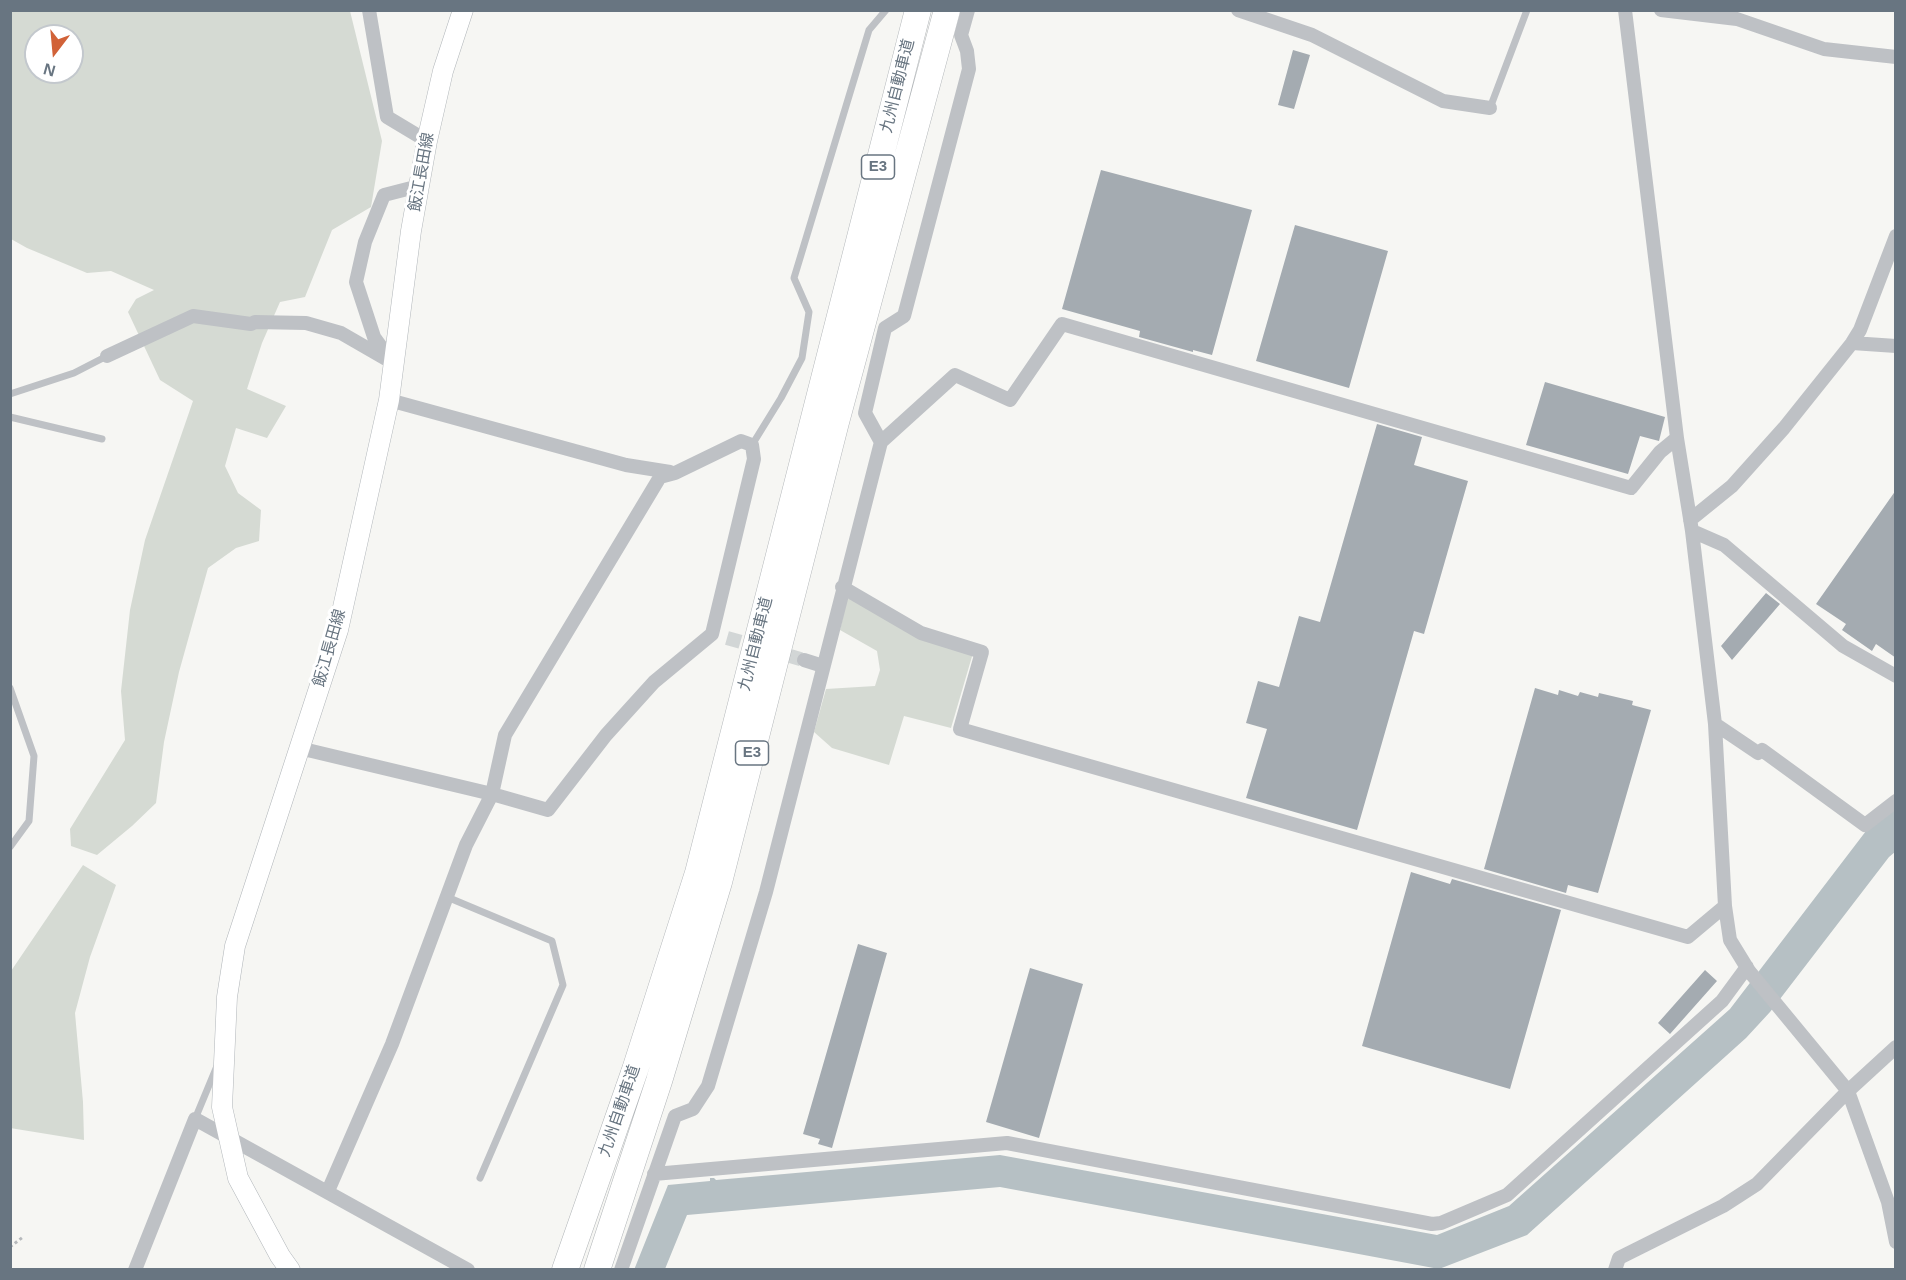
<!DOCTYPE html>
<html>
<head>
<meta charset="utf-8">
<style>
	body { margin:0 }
	#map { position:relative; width:1906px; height:1280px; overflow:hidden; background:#f6f6f3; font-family:Arial,sans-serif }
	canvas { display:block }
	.frame { position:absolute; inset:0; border:12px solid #687581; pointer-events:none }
	.north { position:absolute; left:24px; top:24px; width:60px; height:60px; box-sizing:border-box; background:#fff; border:2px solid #c3c8cd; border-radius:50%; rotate:196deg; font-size:16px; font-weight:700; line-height:24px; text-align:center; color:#687581 }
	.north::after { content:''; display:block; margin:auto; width:21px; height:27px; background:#d16238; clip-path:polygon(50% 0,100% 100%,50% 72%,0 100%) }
</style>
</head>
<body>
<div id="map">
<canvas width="1906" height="1280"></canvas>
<div class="frame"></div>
<div class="north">N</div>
</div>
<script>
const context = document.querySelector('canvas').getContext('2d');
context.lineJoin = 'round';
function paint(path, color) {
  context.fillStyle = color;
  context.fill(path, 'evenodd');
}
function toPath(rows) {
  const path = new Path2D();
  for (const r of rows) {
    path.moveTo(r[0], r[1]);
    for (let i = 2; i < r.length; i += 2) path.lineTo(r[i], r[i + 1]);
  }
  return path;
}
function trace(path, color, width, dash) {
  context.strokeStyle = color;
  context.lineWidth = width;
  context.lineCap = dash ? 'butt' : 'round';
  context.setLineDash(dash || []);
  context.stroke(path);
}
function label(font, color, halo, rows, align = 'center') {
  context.font = font + ' Arial,"Noto Sans JP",sans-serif';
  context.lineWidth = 6;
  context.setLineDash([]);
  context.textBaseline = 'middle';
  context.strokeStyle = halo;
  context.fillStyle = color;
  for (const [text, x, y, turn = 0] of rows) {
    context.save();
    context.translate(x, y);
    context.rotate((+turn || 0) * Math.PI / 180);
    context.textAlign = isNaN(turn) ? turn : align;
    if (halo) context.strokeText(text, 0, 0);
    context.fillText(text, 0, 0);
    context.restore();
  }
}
const green = toPath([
	[11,11,350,11,382,141,371,207,332,230,305,297,280,302,262,343,247,389,286,406,267,438,236,428,225,466,238,493,261,510,259,541,236,548,208,568,179,672,164,742,156,803,132,826,97,855,71,846,70,829,125,740,121,691,130,610,145,540,193,401,160,380,128,312,136,299,154,290,111,271,87,273,27,248,11,239],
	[36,36,72,36,72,72,36,72],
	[847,599,855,599,973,653,951,728,904,716,889,765,832,748,814,732,826,689,875,686,880,670,877,651,840,630],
	[83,865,116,885,90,957,75,1013,83,1102,84,1140,10,1128,11,971]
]);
const water = toPath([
	[1895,807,1895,852,1889,857,1770,1012,1746,1038,1527,1235,1439,1269,1000,1187,687,1215,665,1269,634,1270,668,1185,710,1181,710,1178,714,1178,716,1180,1000,1155,1437,1235,1509,1206,1730,1009,1866,831]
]);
const building = toPath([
	[1293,50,1310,55,1294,109,1278,105],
	[1101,170,1252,210,1212,355,1193,350,1193,352,1139,337,1140,331,1062,309],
	[1295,225,1388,251,1349,388,1256,361],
	[1545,382,1665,417,1659,441,1640,436,1628,474,1526,445],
	[1377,424,1422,437,1414,465,1468,481,1424,634,1414,631,1357,830,1246,798,1267,729,1246,723,1258,681,1279,687,1299,616,1320,622],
	[1896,490,1896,658,1876,644,1872,651,1842,630,1846,624,1816,604],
	[1766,593,1780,604,1732,660,1721,646],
	[1535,688,1558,695,1559,690,1578,696,1580,692,1598,697,1599,693,1633,701,1632,705,1651,710,1598,893,1568,885,1566,893,1484,869],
	[1411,872,1450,884,1452,879,1561,910,1510,1089,1362,1046],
	[858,944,887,953,832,1148,818,1144,820,1139,803,1134],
	[1030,968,1083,984,1039,1138,986,1122],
	[1705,970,1717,981,1670,1034,1658,1023]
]);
const streetTunnel = toPath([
	[727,638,804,660]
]);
const path = toPath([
	[10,1247,23,1237]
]);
const lane = toPath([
	[1490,108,1527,10],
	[10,394,74,373,107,356],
	[10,417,102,439],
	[752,445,781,398,802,358,809,312,794,278,869,30,886,10],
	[10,688,34,756,29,821,10,847],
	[447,897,552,941,563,985,480,1178],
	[195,1119,217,1066]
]);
const street = toPath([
	[369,10,387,117,427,141],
	[1238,10,1312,35,1443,101,1490,108],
	[1625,10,1677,438,1692,531,1715,724,1725,906,1730,940,1749,971,1848,1091,1888,1202,1896,1242],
	[1661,10,1737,19,1824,49,1896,57],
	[1852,343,1896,346],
	[107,356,193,316,251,324,255,322,306,323,341,333,393,363],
	[390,359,374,337,356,282,365,242,384,195,419,186],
	[389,400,626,465,670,472],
	[881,442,865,413,885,328,904,316,969,69,967,51,961,35,968,10],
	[1690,520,1732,486,1784,428,1852,343,1860,330,1896,236],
	[1692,531,1724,545,1843,646,1896,676],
	[842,587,921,633,982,652,960,729,1688,937,1725,906],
	[804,660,823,666],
	[1715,724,1758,753,1762,750,1865,825,1896,801],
	[299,748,492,794,548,810,606,735,654,682,712,634,754,459,752,445,741,441,675,473,660,477,505,735,492,794,466,845,392,1044,328,1191],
	[654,1174,1007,1143,1432,1224,1441,1223,1507,1195,1722,1001,1747,967],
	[135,1270,195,1119,468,1270],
	[621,1270,675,1116,693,1109,708,1086,766,892,881,442,955,375,1010,400,1062,324,1631,488,1660,452,1677,438],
	[1615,1270,1619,1258,1723,1206,1757,1184,1848,1091,1896,1047]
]);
const secondary = toPath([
	[290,1270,280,1256,238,1178,222,1107,227,997,235,946,338,630,389,400,411,231,427,141,443,71,463,10]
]);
const highway = toPath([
	[565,1270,635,1070,698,873,918,10],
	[597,1270,659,1081,719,882,836,422,947,10]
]);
const shields = [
	[878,167,33],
	[752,753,33]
];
const shieldNames = [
	["E3",878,167],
	["E3",752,753]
];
const streetNames = [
	["九州自動車道",898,86,-76],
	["飯江長田線",422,172,-80],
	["九州自動車道",756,644,-76],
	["飯江長田線",330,648,-74],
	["九州自動車道",620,1111,-71]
];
paint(green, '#d5dad3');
paint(water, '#b6c0c4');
paint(building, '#a4abb1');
trace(streetTunnel, '#d2d6d6', 14, [14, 7]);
trace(secondary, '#b0b5b9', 21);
trace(highway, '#b1b5b8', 27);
trace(path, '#b6b9bc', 3, [3, 3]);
trace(lane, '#bec1c5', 7);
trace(street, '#bec1c5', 14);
trace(secondary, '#fff', 20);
trace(highway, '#fff', 26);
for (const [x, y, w] of shields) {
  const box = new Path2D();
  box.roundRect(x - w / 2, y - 12, w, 24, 4.5);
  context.fillStyle = '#fff';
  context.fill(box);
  trace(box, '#687581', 1.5);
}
label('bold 15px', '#687581', null, shieldNames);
label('16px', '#687581', '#fff', streetNames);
</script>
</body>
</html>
